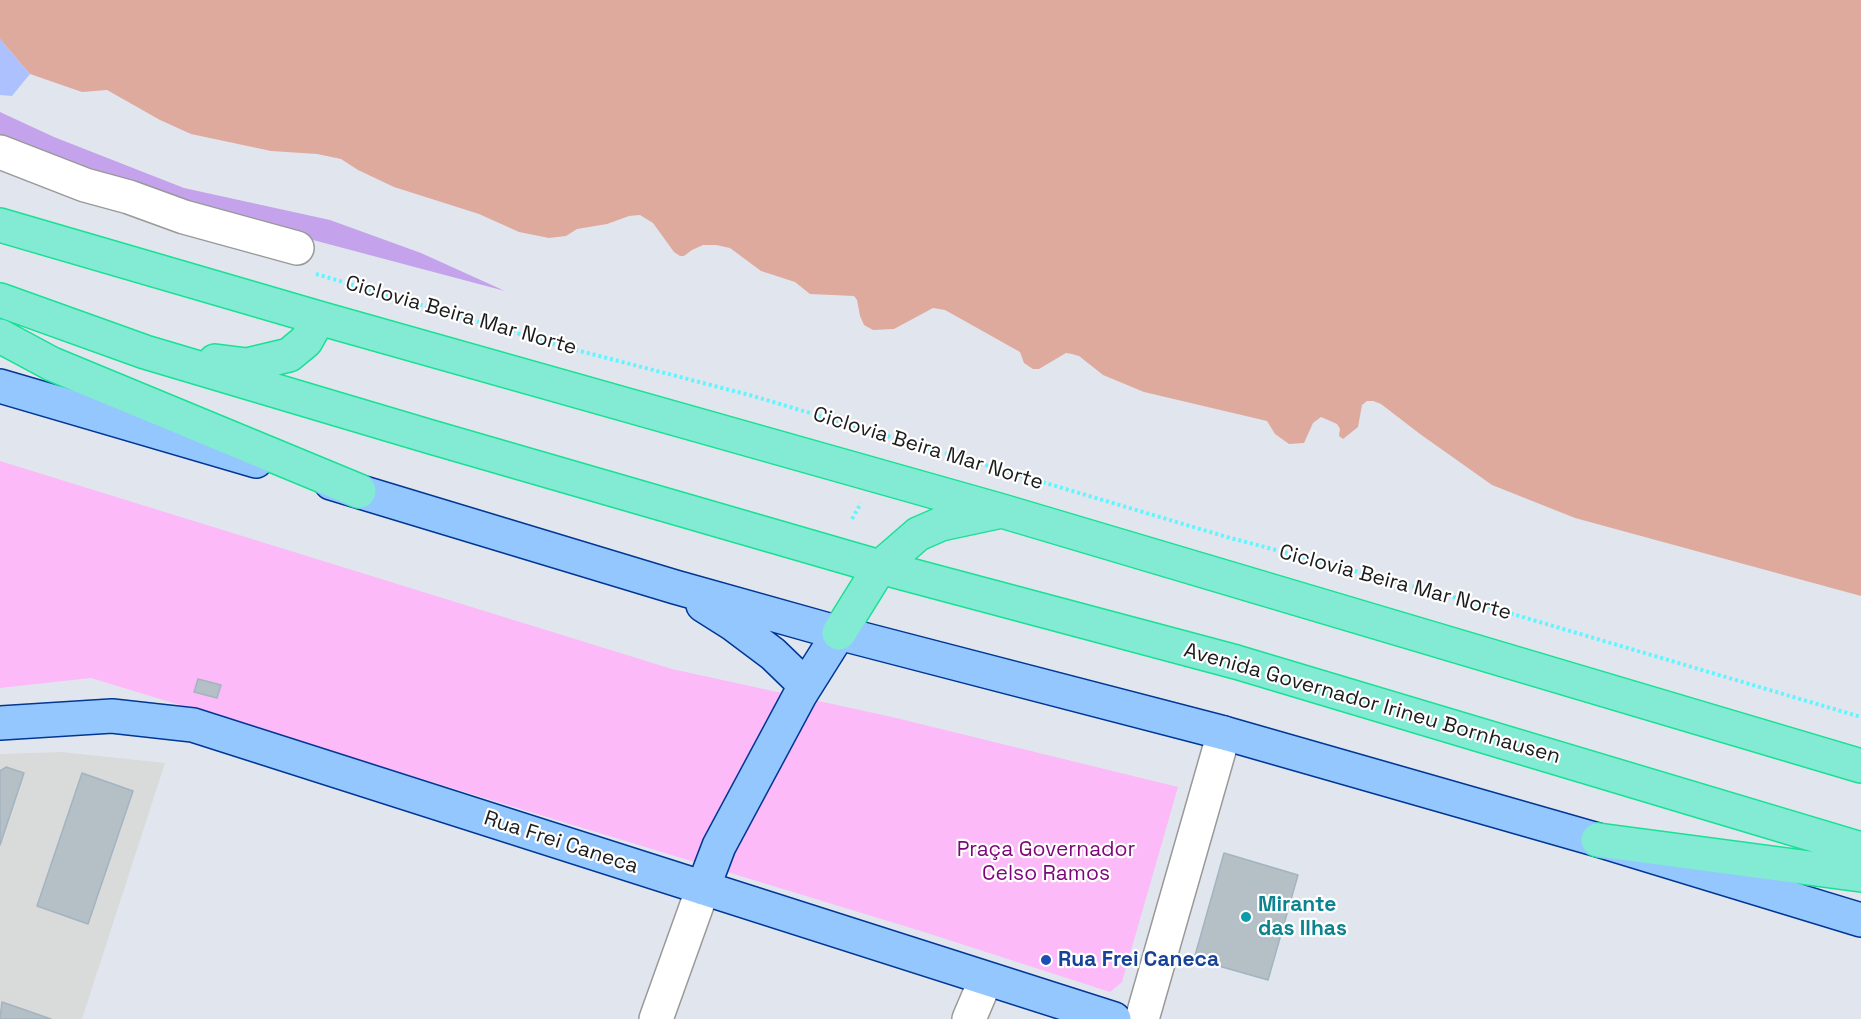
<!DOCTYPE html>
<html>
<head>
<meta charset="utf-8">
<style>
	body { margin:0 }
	canvas { display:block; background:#e1e6ee }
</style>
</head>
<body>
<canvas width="1861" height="1019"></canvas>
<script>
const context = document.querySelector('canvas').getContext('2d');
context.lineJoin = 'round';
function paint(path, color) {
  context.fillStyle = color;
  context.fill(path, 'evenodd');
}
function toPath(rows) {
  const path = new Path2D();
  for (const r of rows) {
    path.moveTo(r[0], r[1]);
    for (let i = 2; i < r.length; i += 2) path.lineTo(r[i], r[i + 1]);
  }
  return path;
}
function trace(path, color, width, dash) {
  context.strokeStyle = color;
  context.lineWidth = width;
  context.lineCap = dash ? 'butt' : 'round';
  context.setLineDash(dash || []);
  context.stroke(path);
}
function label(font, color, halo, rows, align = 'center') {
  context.font = font + ' "Space Grotesk",sans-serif';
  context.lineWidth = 4.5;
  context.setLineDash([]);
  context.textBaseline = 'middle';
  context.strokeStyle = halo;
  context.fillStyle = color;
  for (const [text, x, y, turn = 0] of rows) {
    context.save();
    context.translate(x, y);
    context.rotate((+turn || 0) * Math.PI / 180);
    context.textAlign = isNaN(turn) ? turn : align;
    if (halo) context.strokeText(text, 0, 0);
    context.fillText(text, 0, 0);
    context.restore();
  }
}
const residential = toPath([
	[61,752,165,763,82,1019,0,1019,0,754]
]);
const grass = toPath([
	[0,112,54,137,184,188,330,220,421,253,505,291,185,206,0,139]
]);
const sand = toPath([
	[0,39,30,74,12,96,0,95]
]);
const park = toPath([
	[0,461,672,669,892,717,1178,787,1122,982,1110,992,924,932,91,678,0,688]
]);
const water = toPath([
	[0,0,1861,0,1861,596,1575,518,1492,485,1420,434,1381,404,1373,401,1367,401,1362,405,1358,427,1343,439,1339,436,1340,429,1337,424,1321,417,1313,423,1304,443,1289,444,1275,434,1267,421,1144,392,1103,375,1079,356,1072,354,1066,353,1039,369,1033,369,1024,363,1020,352,945,310,933,308,894,329,873,330,864,325,860,316,857,300,854,296,810,294,795,282,761,271,730,248,716,245,703,245,692,250,684,256,680,256,674,252,653,223,640,215,629,216,607,224,577,229,566,236,549,238,519,232,479,214,394,187,358,170,341,159,317,154,271,151,191,134,160,120,107,90,82,92,30,74,0,39]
]);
const building = toPath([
	[198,679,221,685,217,698,194,692,198,679],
	[6,767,24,773,0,845,0,771,6,767],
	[82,773,133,791,88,924,37,906,82,773],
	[1224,853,1298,875,1268,980,1194,959,1224,853],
	[2,1002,51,1019,0,1019,2,1002]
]);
const path = toPath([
	[316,274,557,345,753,396,1227,537,1472,602,1861,717],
	[852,519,861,503]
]);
const minor = toPath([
	[0,152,85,185,129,197,184,217,297,248],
	[656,1019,703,888],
	[969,1019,986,979],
	[1142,1019,1224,733]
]);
const major = toPath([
	[0,386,256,461],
	[331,483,675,587,839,633,1224,733,1598,840,1861,920],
	[703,605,733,624,773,654,805,685],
	[0,723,112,716,193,725,1114,1019],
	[703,888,719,846,800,695,839,633]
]);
const highway = toPath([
	[0,225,319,318,1002,511,1861,766],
	[0,300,145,352,431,437,880,567,1236,662,1861,849],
	[0,336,52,364,359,491],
	[215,361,247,365,289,355,306,341,319,318],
	[839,633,880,567,918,534,941,524,997,512],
	[1598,840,1861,875]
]);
const markers = [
	[1246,917,6,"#0f9aa8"],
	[1046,960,6,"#1a4fb4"]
];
const streetNames = [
	["Ciclovia Beira Mar Norte",461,316,16],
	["Ciclovia Beira Mar Norte",928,449,17],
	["Ciclovia Beira Mar Norte",1395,583,15],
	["Avenida Governador Irineu Bornhausen",1372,704,16],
	["Rua Frei Caneca",561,843,18]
];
const parkNames = [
	["Praça Governador",1046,850],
	["Celso Ramos",1046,874]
];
const cultureNames = [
	["Mirante",1258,905],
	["das Ilhas",1258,929]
];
const transitNames = [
	["Rua Frei Caneca",1058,960]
];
paint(residential, '#d9dada');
paint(grass, '#c5a3ec');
paint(sand, '#aec1ff');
paint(park, '#fcbaf9');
paint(water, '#dfaa9e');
paint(building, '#b4bfc6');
trace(building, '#a3b4c0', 1.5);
trace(minor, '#999', 36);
trace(major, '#003794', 36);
trace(highway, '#1ae095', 36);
trace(path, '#61f5ff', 4, [3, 3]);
trace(minor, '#fff', 33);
trace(major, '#95c7ff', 33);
trace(highway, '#83ebd3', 33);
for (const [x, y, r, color] of markers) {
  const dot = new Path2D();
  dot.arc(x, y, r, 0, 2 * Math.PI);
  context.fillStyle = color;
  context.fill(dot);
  trace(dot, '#fff', 2);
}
label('21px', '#1c1c1c', '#fff', streetNames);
label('21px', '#7e0579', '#fff', parkNames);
label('bold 21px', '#0d838f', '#fff', cultureNames, 'left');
label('bold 21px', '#164399', '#fff', transitNames, 'left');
</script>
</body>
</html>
